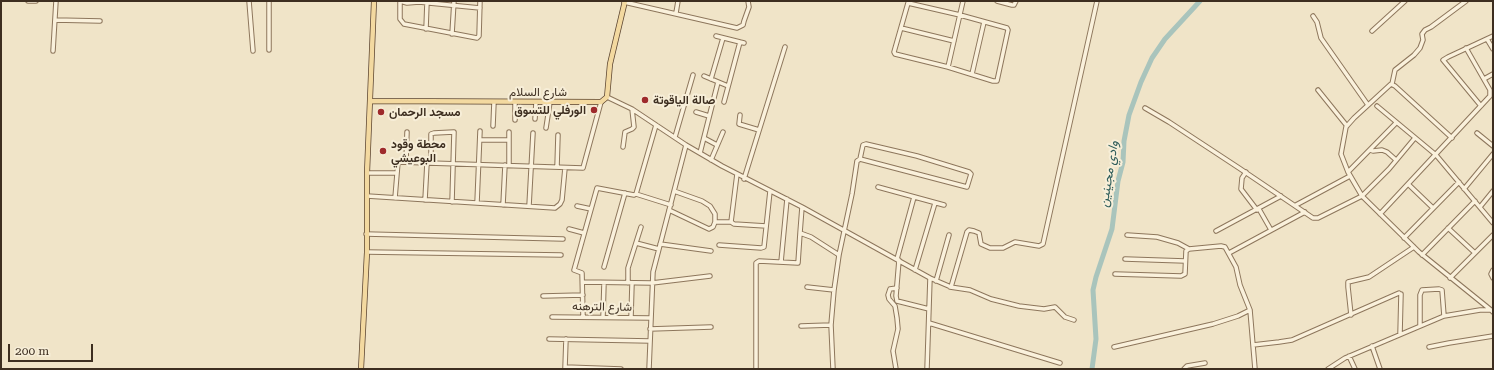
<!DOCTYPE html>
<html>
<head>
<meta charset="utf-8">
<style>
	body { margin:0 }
	#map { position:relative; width:1494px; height:370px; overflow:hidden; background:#f0e4c8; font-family:"Roboto Serif",serif }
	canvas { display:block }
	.frame { position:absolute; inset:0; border:2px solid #3d2e20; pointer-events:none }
	.scale { position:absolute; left:8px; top:344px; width:85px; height:18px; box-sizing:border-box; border:2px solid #3d2e20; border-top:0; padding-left:5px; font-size:12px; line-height:14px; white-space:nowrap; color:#3d2e20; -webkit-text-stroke:3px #f7eed8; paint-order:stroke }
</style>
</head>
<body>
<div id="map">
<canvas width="1494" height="370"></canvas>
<div class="frame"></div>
<div class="scale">200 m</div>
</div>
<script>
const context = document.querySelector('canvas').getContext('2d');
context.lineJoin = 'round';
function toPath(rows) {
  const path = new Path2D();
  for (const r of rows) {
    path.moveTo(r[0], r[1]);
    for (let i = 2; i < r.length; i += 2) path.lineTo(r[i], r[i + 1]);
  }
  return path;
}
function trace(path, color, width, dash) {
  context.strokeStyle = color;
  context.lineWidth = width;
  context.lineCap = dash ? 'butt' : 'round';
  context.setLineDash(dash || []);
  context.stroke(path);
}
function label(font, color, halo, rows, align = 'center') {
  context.font = font + ' "Roboto Serif",Vazirmatn,serif';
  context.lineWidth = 4;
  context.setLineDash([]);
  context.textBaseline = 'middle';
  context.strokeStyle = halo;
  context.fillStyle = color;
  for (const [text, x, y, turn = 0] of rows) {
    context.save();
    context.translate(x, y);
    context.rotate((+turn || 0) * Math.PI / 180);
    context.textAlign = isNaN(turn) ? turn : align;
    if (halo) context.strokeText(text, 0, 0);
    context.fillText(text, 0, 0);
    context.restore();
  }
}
const river = toPath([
	[1092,369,1096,339,1093,290,1096,277,1112,229,1118,181,1123,162,1124,141,1129,115,1141,82,1152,58,1165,39,1200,1]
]);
const minor = toPath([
	[28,1,36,1],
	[249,1,253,51],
	[269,1,269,50],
	[400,1,400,19,404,24,477,38,479,36,480,1],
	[400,1,407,3,419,2,480,8],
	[997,1,1012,5,1014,5,1016,1],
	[624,2,737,28,743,25,744,21,749,7,748,1],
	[908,3,960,15,1007,28,1008,30,997,81,993,81,948,67,895,54,894,52,908,3],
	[676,13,678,1],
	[1313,16,1317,22,1321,38,1368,105],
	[55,20,100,21],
	[901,28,954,41],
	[426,29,427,2],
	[1372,31,1405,1],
	[452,34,454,1],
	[716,36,744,43],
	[1487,39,1493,49],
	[53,51,56,1],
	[948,67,963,1],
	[972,74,984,22],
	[704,76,728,86],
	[711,79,723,38],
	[1484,79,1493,74],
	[1392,84,1395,70,1414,55,1420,48,1423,40,1422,34,1425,30,1431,27,1466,1],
	[1318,90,1347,126],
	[607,97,632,109,686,145,722,166,802,207,930,278,927,369],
	[724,102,740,42],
	[1377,106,1436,155,1493,223],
	[1481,106,1443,60,1448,57,1493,36],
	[1145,108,1169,122,1239,168,1313,218,1318,218,1362,196,1419,252,1491,310],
	[696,112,709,116],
	[740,115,739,124,759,130],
	[535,119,536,102],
	[515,120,515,102],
	[1396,123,1348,172,1362,196,1389,169,1414,139],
	[493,126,494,102],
	[546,128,550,102],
	[1477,133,1493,146],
	[675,137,693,75],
	[704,138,717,145],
	[480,140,509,140],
	[623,147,625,132,632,129,634,127,632,109],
	[1370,150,1373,151,1382,150,1387,152,1396,160],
	[700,153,718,82],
	[711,160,723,132],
	[406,162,407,132],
	[431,163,431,134,434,133,454,132,452,202],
	[509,165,509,132],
	[557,167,558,135],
	[1246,172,1242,178,1241,189,1257,210],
	[1348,172,1341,154,1346,127,1354,118,1391,84,1395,86,1452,138],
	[367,173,396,173],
	[744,179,785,47],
	[1408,184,1433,208],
	[878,187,944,205],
	[1464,189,1493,154],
	[636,194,656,125],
	[367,196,555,208,560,204,562,200,565,168],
	[395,198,398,162,583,168,601,102],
	[425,200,427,163],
	[477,203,480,131],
	[503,205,505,165],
	[1296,205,1350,176],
	[529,206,533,133],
	[577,206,591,209],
	[802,207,800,233,811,237,839,255],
	[1480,207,1493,191],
	[1259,209,1271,230],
	[669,210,709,229,713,227,715,222,715,214,710,206,702,201,674,191],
	[1380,214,1490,96,1490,90,1466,48],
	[715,222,731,222,734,224,766,226],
	[731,222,737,174],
	[1448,228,1475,253],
	[569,229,584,233],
	[1216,231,1281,196],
	[366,234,563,239],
	[1127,235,1157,237,1178,243,1189,249,1221,246,1225,247,1236,267,1240,285,1250,310,1255,369],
	[1404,238,1459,182],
	[636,243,659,249],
	[660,244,711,251],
	[719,245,761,248,764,247,770,191],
	[367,252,561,255],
	[1229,253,1305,212],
	[1422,255,1475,201],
	[897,259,914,197],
	[1125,259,1185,261],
	[899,260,896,296,897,301,929,309],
	[781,262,787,199],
	[604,267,625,193],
	[915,270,935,203],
	[1493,270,1491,274,1493,278],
	[1115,274,1181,276,1185,274,1186,251,1189,249],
	[930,278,951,287,967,232,969,230,974,231,979,233,981,244,990,248,1003,248,1015,242,1039,246,1043,244,1097,1],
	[1450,278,1493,235],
	[936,281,949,235],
	[583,282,652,283,710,276],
	[628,283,628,268,641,227],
	[807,287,834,290],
	[950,287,970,290,991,299,1019,306,1044,309,1055,307,1065,317,1074,320],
	[543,296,583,295],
	[1351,315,1348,287,1348,282,1369,277,1414,247],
	[583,316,582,273,574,270,597,188,634,195,636,194,671,205],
	[552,317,651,318],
	[603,317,604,283],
	[631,317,632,284],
	[929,323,1060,363],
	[801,326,831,325],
	[1420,326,1420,295,1422,290,1439,289,1442,290,1444,316],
	[650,329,711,327],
	[1400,334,1401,294],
	[549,339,650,341],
	[1253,345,1279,342,1292,340,1399,293],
	[1372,346,1380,369],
	[1114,347,1213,324,1238,316,1250,310],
	[1429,347,1449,343,1493,336],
	[1349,356,1355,369],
	[565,367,621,369],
	[565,368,566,339],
	[649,369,653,272,686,145],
	[756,369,756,263,759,261,798,263,800,233],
	[833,369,831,325,834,290,839,255,852,194,857,161,860,159,863,145,866,144,917,156,969,172,971,174,967,187,860,159],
	[896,369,893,351,898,329,897,318,895,306,889,299,888,295,890,289,897,288],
	[1184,369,1187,366,1205,363],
	[1328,369,1345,358,1444,316,1480,310,1491,310,1493,312]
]);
const major = toPath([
	[370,101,601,102,607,97,610,64,625,1],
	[361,369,367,252,367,173,374,1]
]);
const markers = [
	[645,100,4,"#9e2a2b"],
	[594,110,4,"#9e2a2b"],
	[381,112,4,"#9e2a2b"],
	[383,151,4,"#9e2a2b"]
];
const streetNames = [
	["شارع السلام",538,92],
	["شارع الترهنه",602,307,1]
];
const poiNames = [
	["صالة الياقوتة",653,100],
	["الورفلي للتسوق",586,110,"right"],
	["مسجد الرحمان",389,112],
	["محطة وقود",391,144],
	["البوعيشي",391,158]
];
const waterNames = [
	["وادي مجينين",1109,174,-81]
];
trace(river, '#a9c4bc', 5);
trace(minor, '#8d765c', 5.5);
trace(major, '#5b4430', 6);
trace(minor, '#faf1dc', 3.5);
trace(major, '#f3d9a0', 4.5);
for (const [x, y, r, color] of markers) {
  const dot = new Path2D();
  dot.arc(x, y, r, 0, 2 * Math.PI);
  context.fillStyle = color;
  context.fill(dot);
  trace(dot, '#f7eed8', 1.5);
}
label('12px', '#3d2e20', '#f7eed8', streetNames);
label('bold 12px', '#3d2e20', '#f7eed8', poiNames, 'left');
label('italic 13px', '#2f5d5a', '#f7eed8', waterNames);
</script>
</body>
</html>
